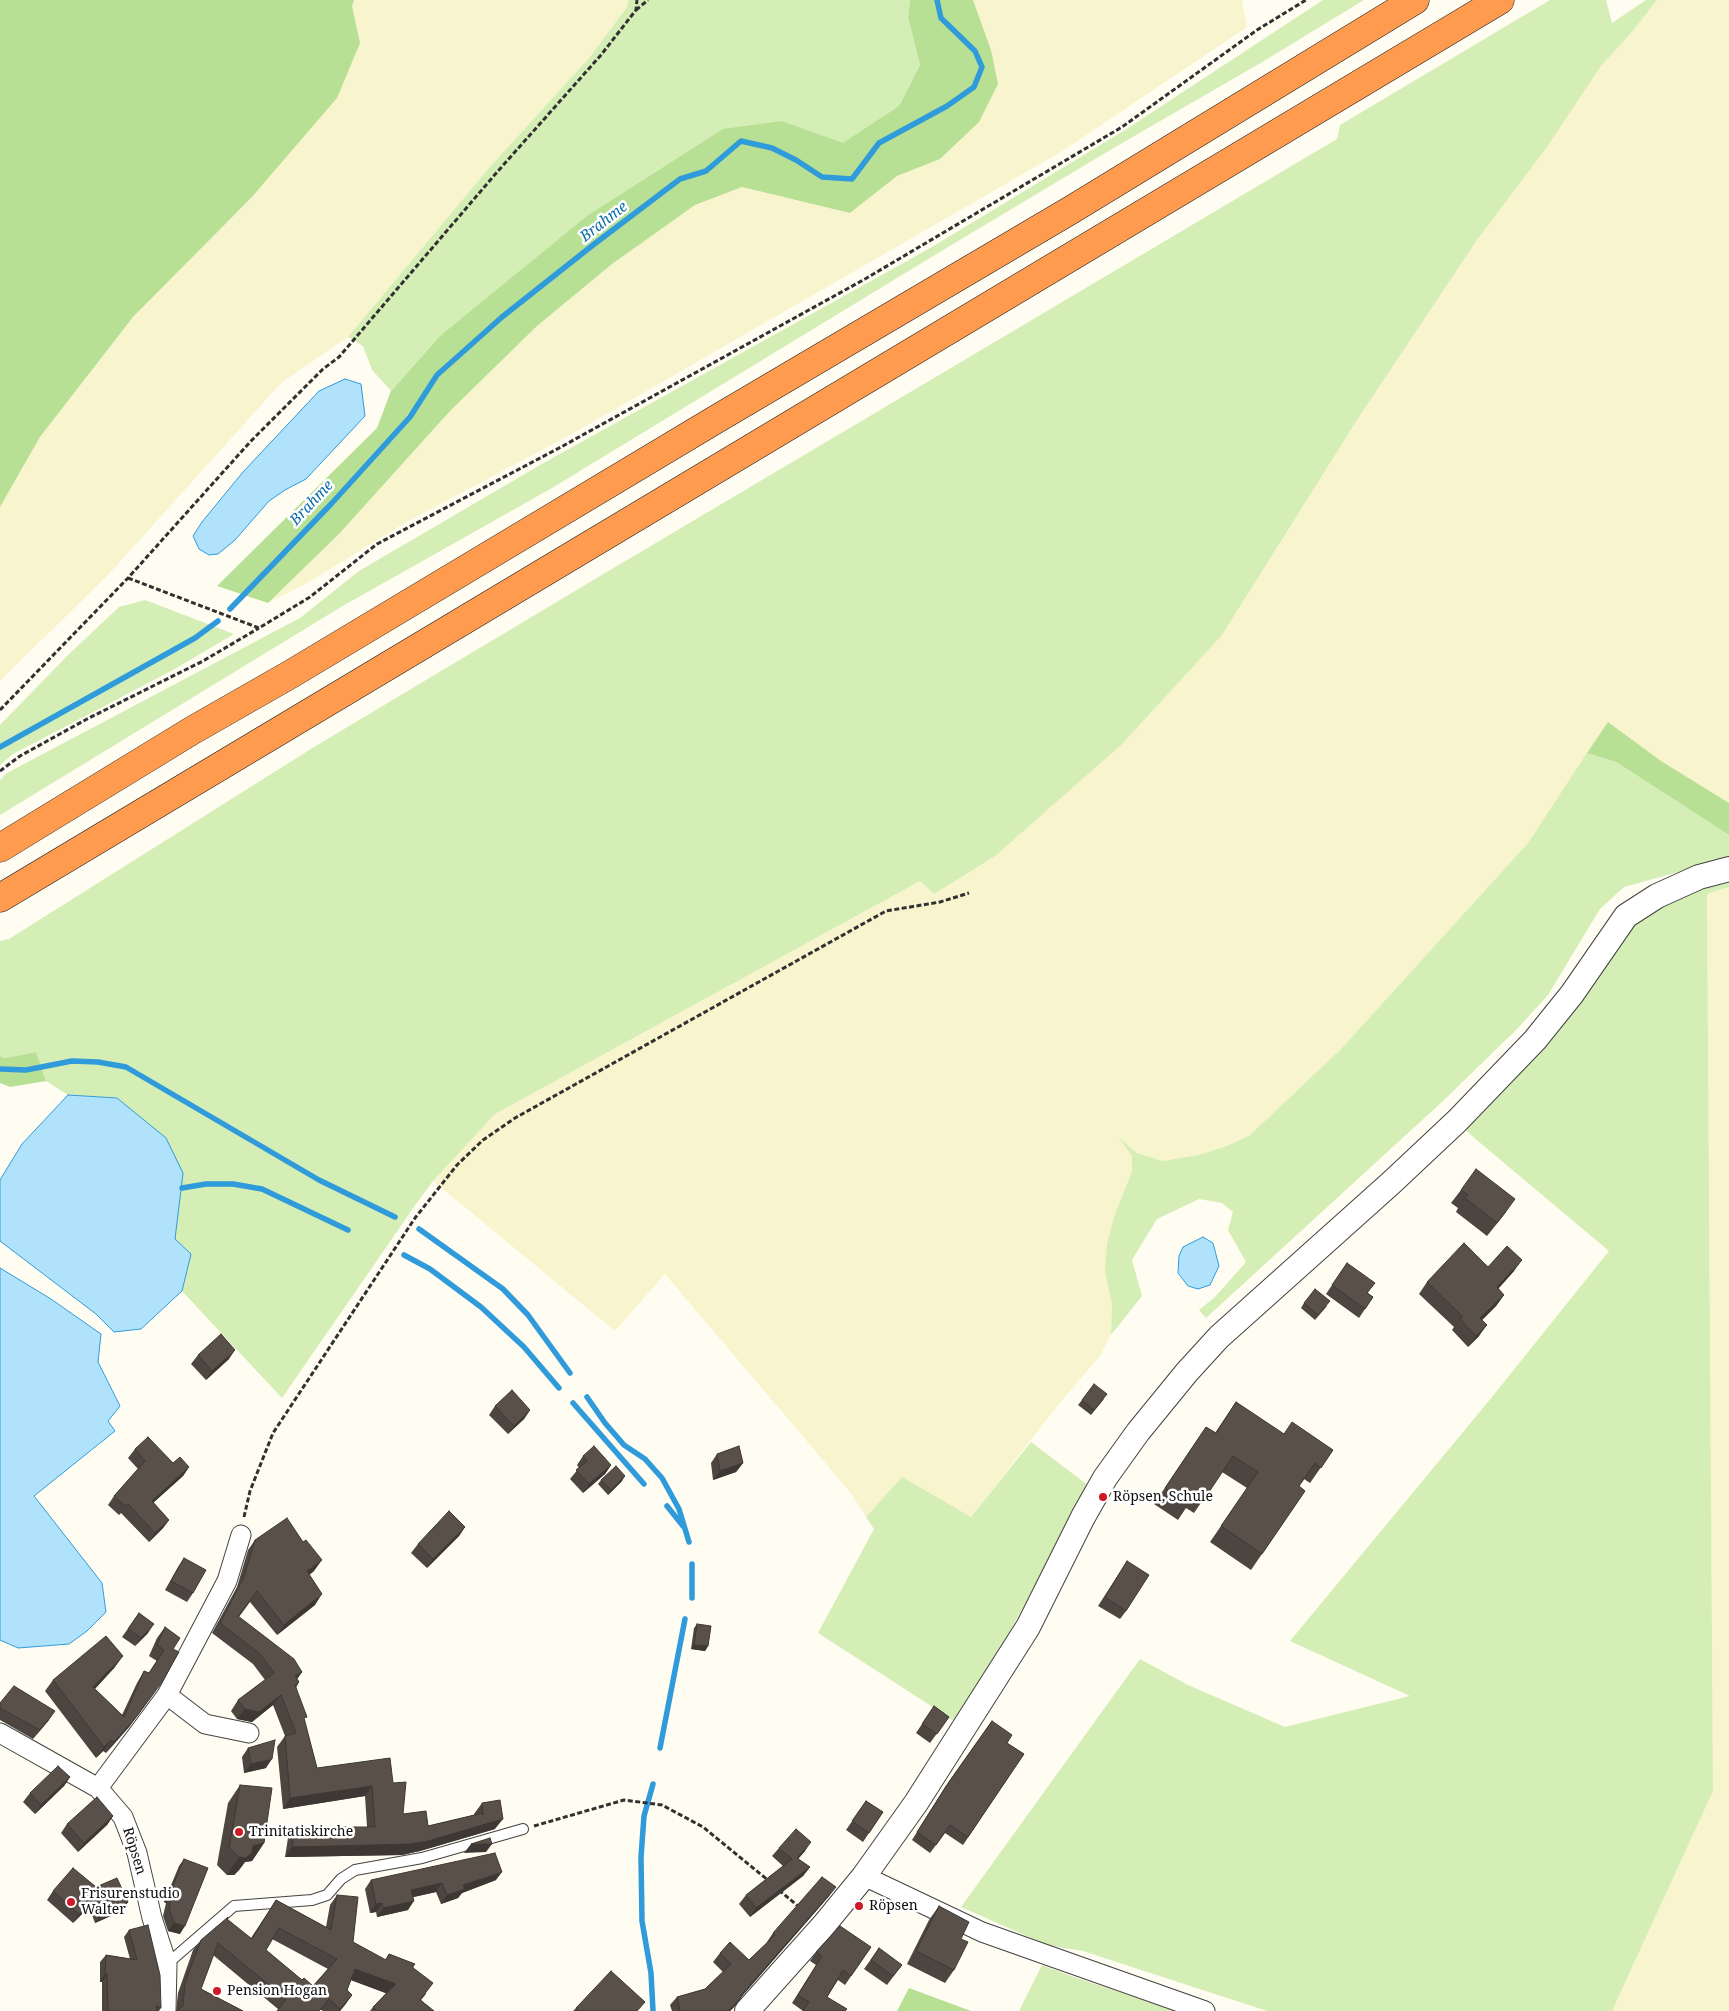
<!DOCTYPE html>
<html>
<head>
<meta charset="utf-8">
<style>
	body { margin:0 }
	canvas { display:block; background:#fffcf1 }
</style>
</head>
<body>
<canvas width="1729" height="2011"></canvas>
<script>
const context = document.querySelector('canvas').getContext('2d');
context.lineJoin = 'round';
function paint(path, color) {
  context.fillStyle = color;
  context.fill(path, 'evenodd');
}
function toPath(rows) {
  const path = new Path2D();
  for (const r of rows) {
    path.moveTo(r[0], r[1]);
    for (let i = 2; i < r.length; i += 2) path.lineTo(r[i], r[i + 1]);
  }
  return path;
}
function trace(path, color, width, dash) {
  context.strokeStyle = color;
  context.lineWidth = width;
  context.lineCap = dash ? 'butt' : 'round';
  context.setLineDash(dash || []);
  context.stroke(path);
}
function label(font, color, halo, rows, align = 'center') {
  context.font = font + ' "Noto Serif",serif';
  context.lineWidth = 5;
  context.setLineDash([]);
  context.textBaseline = 'middle';
  context.strokeStyle = halo;
  context.fillStyle = color;
  for (const [text, x, y, turn = 0] of rows) {
    context.save();
    context.translate(x, y);
    context.rotate((+turn || 0) * Math.PI / 180);
    context.textAlign = isNaN(turn) ? turn : align;
    if (halo) context.strokeText(text, 0, 0);
    context.fillText(text, 0, 0);
    context.restore();
  }
}
const farmland = toPath([
	[354,0,628,0,627,7,590,57,489,168,348,337,281,383,108,575,0,681,0,507,41,436,133,317,251,198,337,97,359,42,351,6],
	[973,0,1242,0,1247,27,1061,152,572,434,405,523,304,585,268,603,339,534,450,411,537,326,612,264,695,205,742,187,850,213,897,176,940,159,991,50],
	[1657,0,1729,0,1729,803,1661,761,1608,722,1528,843,1341,1049,1250,1135,1227,1146,1199,1155,1162,1161,1137,1153,1121,1140,1132,1156,1132,1171,1114,1217,1105,1271,1112,1305,1111,1335,1100,1356,1058,1405,971,1517,902,1478,866,1517,850,1492,665,1274,615,1331,433,1181,495,1114,920,881,934,894,1222,635,1357,420,1477,240,1547,147,1601,66,1632,32],
	[1729,887,1729,2011,1612,2011,1713,1791,1707,894]
]);
const green = toPath([
	[628,0,910,0,908,17,920,65,899,106,843,144,782,121,440,336,391,391,372,370,363,346,348,337,489,168,590,57,627,7],
	[1323,0,1364,0,1264,61,1117,146,948,247,552,488,341,607,0,815,0,780,7,773,300,618,359,571,540,465,932,247,1125,130],
	[1550,0,1606,0,1612,23,1646,0,1657,0,1632,32,1601,66,1547,147,1477,240,1357,420,1222,635,1121,745,995,856,934,894,920,881,495,1114,433,1181,416,1204,282,1398,182,1291,191,1254,175,1239,117,1098,68,1095,46,1081,36,1052,5,1058,0,1056,0,941,9,939,314,747,590,582,1337,139,1340,125],
	[145,600,234,634,173,670,13,754,0,765,0,725,68,655,119,607],
	[1587,753,1616,762,1729,835,1729,858,1624,887,1600,909,1548,995,1518,1028,1443,1101,1206,1318,1199,1310,1215,1297,1246,1262,1228,1230,1233,1212,1222,1203,1199,1199,1157,1219,1132,1260,1142,1296,1111,1335,1112,1305,1105,1271,1107,1244,1114,1217,1132,1171,1132,1156,1119,1138,1137,1153,1162,1161,1199,1155,1227,1146,1250,1135,1341,1049,1528,843],
	[1729,879,1729,887,1707,894,1713,1791,1612,2011,1267,2011,1083,1951,1047,1945,961,1907,1140,1659,1188,1685,1285,1727,1410,1696,1290,1641,1492,1397,1609,1251,1472,1136,1461,1125,1605,953,1656,903],
	[1031,1442,1089,1486,990,1668,956,1722,818,1633,874,1529,866,1517,902,1477,971,1517],
	[1042,1965,1074,1977,1177,2011,1019,2011]
]);
const forest = toPath([
	[0,0,354,0,352,6,360,43,337,98,251,198,133,317,40,437,0,507],
	[910,0,973,0,991,50,998,84,979,122,940,159,897,176,850,213,742,187,695,205,612,264,537,326,450,411,339,534,268,603,217,586,377,428,391,391,440,336,587,216,723,129,782,121,843,143,899,106,920,65,908,17],
	[1608,722,1661,761,1729,803,1729,835,1616,762,1587,753],
	[36,1052,46,1081,10,1087,0,1083,0,1056,5,1058],
	[909,1988,971,2011,897,2011]
]);
const water = toPath([
	[345,379,361,384,365,416,306,479,285,490,269,501,235,540,218,554,209,555,199,549,193,536,202,522,243,472,319,391,345,379],
	[68,1095,117,1098,166,1138,183,1173,175,1239,191,1254,182,1291,141,1329,114,1332,96,1314,0,1241,0,1180,22,1144,68,1095],
	[1203,1237,1213,1243,1219,1266,1210,1285,1198,1289,1188,1286,1178,1273,1179,1256,1183,1247,1203,1237],
	[0,1268,51,1299,101,1334,98,1362,120,1406,108,1421,115,1431,34,1496,102,1583,106,1612,87,1631,69,1644,18,1648,0,1640,0,1268]
]);
const stream = toPath([
	[230,609,332,503,410,417,437,375,502,317,593,245,680,179,706,171,741,141,772,148,796,160,822,177,852,179,879,143,947,106,974,87,982,67,975,51,941,18,937,0],
	[0,747,195,638,218,621],
	[0,1069,26,1070,72,1061,98,1062,126,1067,319,1180,395,1217],
	[182,1188,206,1184,233,1184,262,1189,348,1230],
	[419,1229,503,1289,528,1315,570,1373],
	[404,1255,430,1269,481,1307,524,1347,559,1388],
	[587,1397,605,1423,624,1445,645,1459,662,1478,679,1509,689,1542],
	[573,1403,644,1484],
	[667,1506,683,1526],
	[692,1598,692,1564],
	[660,1748,685,1619],
	[653,2011,651,1973,642,1921,641,1857,644,1816,653,1784]
]);
const path = toPath([
	[636,10,648,0],
	[128,578,259,628,310,597,377,544,561,447,865,279,1122,127,1257,30,1306,0],
	[0,710,128,578,250,442,323,369,339,357,498,171,601,55,636,10,637,0],
	[0,771,20,756,87,719,203,661,259,628],
	[244,1517,250,1491,273,1433,415,1218,457,1165,483,1140,515,1118,886,911,940,902,969,893],
	[534,1826,624,1800,662,1805,703,1827,769,1881],
	[779,1890,799,1907]
]);
const service = toPath([
	[167,1964,234,1906,312,1900,327,1895,341,1879,355,1870,422,1858,523,1829]
]);
const minor = toPath([
	[167,1695,205,1724,249,1733],
	[0,1733,98,1788,123,1817,137,1853,152,1918,167,1964,166,2011],
	[98,1788,167,1695,227,1581,241,1535],
	[864,1876,982,1932,1205,2011]
]);
const tertiary = toPath([
	[747,2011,823,1926,864,1876,916,1803,1028,1627,1083,1517,1105,1478,1138,1432,1187,1372,1219,1337,1391,1183,1457,1121,1535,1040,1572,994,1626,916,1657,896,1699,877,1729,869]
]);
const motorway = toPath([
	[0,848,193,730,291,674,720,417,1071,210,1415,0],
	[0,898,1500,0]
]);
const wall = toPath([
	[1461,1190,1506,1212,1487,1236,1456,1212,1458,1208,1451,1203],
	[1347,1263,1368,1293,1373,1297,1359,1318,1326,1294],
	[1488,1267,1514,1271,1498,1289,1504,1295,1496,1306,1482,1320,1479,1336,1468,1347,1452,1330,1454,1327,1419,1294,1427,1282],
	[1304,1303,1327,1306,1315,1320,1301,1308],
	[198,1355,229,1359,206,1380,191,1364],
	[1104,1399,1091,1415,1078,1405,1082,1400],
	[1236,1402,1283,1434,1333,1450,1310,1483,1304,1479,1299,1486,1305,1491,1251,1570,1210,1542,1247,1488,1222,1472,1194,1513,1186,1508,1178,1520,1154,1504,1206,1427,1215,1433],
	[495,1406,530,1410,524,1419,508,1434,489,1415],
	[135,1449,173,1463,189,1467,183,1476,153,1503,169,1520,163,1528,149,1542,121,1513,119,1515,108,1505,114,1496,138,1469,128,1458],
	[717,1454,743,1463,736,1472,713,1480,711,1463],
	[583,1456,611,1465,605,1474,583,1493,570,1479,579,1468,577,1465],
	[601,1480,622,1481,608,1495,598,1484],
	[465,1527,459,1536,427,1568,411,1553,418,1544],
	[255,1540,314,1571,309,1575,315,1605,277,1635,250,1602,239,1617,302,1672,297,1679,299,1682,296,1688,317,1768,393,1783,403,1814,428,1826,474,1815,474,1814,482,1803,495,1829,420,1851,402,1855,285,1857,288,1838,296,1827,367,1827,365,1796,283,1809,277,1747,285,1736,273,1705,252,1722,237,1719,231,1711,238,1700,265,1680,253,1664,212,1633,237,1587,248,1550],
	[184,1558,193,1593,187,1602,165,1590,178,1567],
	[1127,1561,1126,1611,1120,1619,1098,1606],
	[139,1613,148,1633,135,1646,122,1637],
	[697,1624,708,1646,705,1651,691,1649,694,1628],
	[165,1627,173,1649,154,1693,129,1727,106,1753,103,1751,96,1758,45,1691,53,1680,115,1667,95,1689,122,1715,137,1683,144,1671,149,1673,157,1661,149,1656,157,1638],
	[0,1703,49,1720,33,1739,0,1720],
	[934,1706,949,1717,930,1743,916,1733],
	[992,1721,1007,1743,1024,1754,963,1845,945,1833,930,1853,912,1840,945,1787],
	[248,1748,266,1768,244,1773,242,1757],
	[70,1777,64,1786,35,1814,23,1802,30,1793],
	[240,1785,264,1843,252,1861,245,1862,239,1870,234,1875,227,1875,217,1865,228,1803],
	[866,1801,883,1812,863,1842,846,1830],
	[113,1816,107,1825,78,1852,61,1833,67,1824],
	[779,1848,805,1851,798,1859,810,1867,803,1876,750,1917,739,1904,746,1895,783,1866,772,1856],
	[184,1859,180,1934,168,1931,163,1916,166,1903,164,1902,179,1866],
	[371,1880,496,1880,462,1893,458,1898,441,1904,436,1892,413,1897,408,1910,377,1917,376,1912,370,1913,365,1889],
	[96,1887,128,1902,122,1911,95,1923,89,1907,73,1923,47,1900,53,1891],
	[337,1895,353,1942,385,1960,389,1954,415,1964,413,1968,426,1994,421,2000,434,2011,370,2011,373,2007,386,1993,351,1980,347,1990,352,1995,340,2011,323,2011,321,2010,278,2009,213,1955,201,1989,243,2011,176,2011,178,1993,193,1950,201,1940,251,1938,276,1900,326,1927,330,1905],
	[272,1939,328,1969,313,1986,302,1980,266,1950],
	[830,1895,741,1997,734,2007,730,2011,672,2011,670,2005,677,1997,705,1989,723,1972,713,1962,720,1953,749,1960,768,1942,767,1942,773,1933],
	[939,1906,961,1939,954,1970,945,1983,907,1964,929,1920],
	[129,1930,161,2008,159,2011,102,2011,102,1982,100,1982,100,1962,106,1955,130,1959,124,1937],
	[871,1947,845,1985,838,1980,827,1997,845,2011,803,2011,792,2003,816,1965,810,1961,816,1952],
	[879,1948,902,1965,887,1985,864,1969],
	[576,2008,639,2011,573,2011]
]);
const shadedWall = toPath([
	[1515,1199,1506,1212,1487,1236,1497,1223],
	[1522,1260,1514,1271,1489,1299,1497,1287],
	[1504,1295,1496,1306,1472,1330,1480,1318],
	[1487,1325,1479,1336,1468,1347,1476,1336],
	[235,1350,229,1359,206,1380,212,1371],
	[530,1410,524,1419,508,1434,514,1426],
	[743,1463,736,1472,713,1480,720,1471],
	[611,1465,605,1474,583,1493,589,1484],
	[189,1467,183,1476,145,1510,152,1501],
	[625,1476,622,1481,608,1495,611,1490],
	[169,1520,163,1528,149,1542,155,1533],
	[465,1527,459,1536,427,1568,433,1559],
	[322,1560,314,1571,300,1582,307,1571],
	[322,1594,315,1605,277,1635,284,1625],
	[154,1624,148,1633,135,1646,141,1638],
	[694,1645,708,1646,705,1651,691,1649],
	[123,1656,115,1667,86,1698,93,1687],
	[302,1672,295,1682,295,1676],
	[154,1693,129,1727,106,1753,114,1742],
	[281,1695,273,1705,252,1722,237,1719,245,1709],
	[55,1711,49,1720,33,1739,40,1730],
	[111,1740,103,1751,96,1758,104,1747],
	[272,1759,266,1768,244,1773,251,1764],
	[70,1777,64,1786,35,1814,41,1805],
	[372,1786,365,1796,283,1809,290,1798],
	[113,1816,107,1825,78,1852,84,1843],
	[503,1819,495,1829,420,1851,402,1855,285,1857,292,1847],
	[811,1842,805,1851,791,1867,797,1858],
	[264,1843,252,1861,245,1862,239,1870,234,1875,227,1875,239,1857,253,1846],
	[471,1844,492,1844,486,1852,464,1853],
	[810,1867,803,1876,750,1917,756,1908],
	[502,1872,496,1880,462,1893,458,1898,441,1904,447,1895,463,1885],
	[442,1883,436,1892,405,1899,411,1890],
	[836,1887,830,1895,737,2002,743,1993],
	[169,1895,172,1896,166,1903,164,1902],
	[95,1898,89,1907,73,1923,79,1914],
	[414,1901,408,1910,377,1917,383,1908],
	[128,1902,122,1911,95,1923,101,1914],
	[382,1903,376,1912,370,1913,376,1904],
	[174,1923,185,1926,180,1934,168,1931],
	[355,1969,396,1984,388,1994,348,1979],
	[105,1974,107,1974,102,1982,100,1982],
	[352,1995,345,2005,340,2011,338,2011],
	[740,1999,734,2007,730,2011,728,2011]
]);
const building = toPath([
	[1476,1169,1515,1199,1497,1223,1465,1198,1468,1195,1461,1190,1476,1169],
	[1464,1243,1488,1267,1507,1246,1522,1260,1497,1287,1504,1295,1480,1318,1487,1325,1476,1336,1460,1319,1462,1316,1427,1282,1464,1243],
	[1347,1263,1375,1283,1367,1293,1373,1297,1365,1309,1332,1285,1347,1263],
	[1315,1289,1330,1301,1318,1315,1304,1303,1315,1289],
	[221,1334,235,1350,212,1371,198,1355,221,1334],
	[1094,1384,1107,1394,1094,1410,1082,1400,1094,1384],
	[512,1390,530,1410,514,1426,495,1406,512,1390],
	[1236,1402,1284,1434,1292,1422,1333,1450,1321,1468,1315,1463,1299,1486,1305,1491,1262,1554,1221,1526,1258,1472,1233,1456,1205,1498,1197,1492,1189,1504,1165,1488,1206,1427,1216,1433,1236,1402],
	[148,1437,173,1463,180,1457,189,1467,152,1501,169,1520,155,1533,128,1504,125,1506,114,1496,145,1461,135,1449,148,1437],
	[594,1446,611,1465,589,1484,576,1470,587,1461,583,1456,594,1446],
	[739,1446,743,1463,720,1471,717,1454,739,1446],
	[616,1466,625,1476,611,1490,601,1480,616,1466],
	[449,1511,465,1527,433,1559,418,1544,449,1511],
	[287,1518,303,1542,306,1540,322,1560,307,1571,322,1594,284,1625,257,1591,238,1616,294,1659,302,1672,295,1676,299,1682,295,1685,307,1717,304,1718,317,1768,390,1758,393,1783,406,1782,403,1814,426,1811,428,1826,483,1813,483,1815,482,1803,500,1800,503,1819,428,1841,410,1844,292,1847,296,1827,375,1827,372,1786,290,1798,285,1736,296,1733,281,1695,259,1712,245,1709,238,1700,274,1673,260,1654,220,1623,244,1577,255,1540,287,1518],
	[184,1558,206,1570,193,1593,171,1581,184,1558],
	[1127,1561,1149,1575,1126,1611,1105,1597,1127,1561],
	[139,1613,154,1624,141,1638,128,1629,139,1613],
	[697,1624,711,1626,708,1646,694,1645,697,1624],
	[165,1627,180,1638,173,1649,179,1652,162,1682,137,1716,114,1742,111,1740,104,1747,53,1680,106,1636,123,1656,93,1687,124,1717,144,1671,149,1673,164,1650,157,1645,165,1627],
	[14,1686,55,1711,40,1730,0,1708,0,1703,14,1686],
	[934,1706,949,1717,937,1734,922,1724,934,1706],
	[992,1721,1012,1735,1007,1743,1024,1754,968,1837,950,1825,936,1845,917,1832,951,1779,992,1721],
	[275,1740,272,1759,251,1764,248,1748,275,1740],
	[58,1766,70,1777,41,1805,30,1793,58,1766],
	[240,1785,272,1788,264,1843,253,1846,252,1853,246,1858,239,1857,229,1848,240,1785],
	[97,1797,113,1816,84,1843,67,1824,97,1797],
	[866,1801,883,1812,869,1833,852,1821,866,1801],
	[796,1829,811,1842,797,1858,810,1867,756,1908,746,1895,792,1859,779,1848,796,1829],
	[490,1838,492,1844,471,1844,490,1838],
	[495,1853,502,1872,463,1885,465,1889,447,1895,442,1883,411,1890,414,1901,383,1908,382,1903,376,1904,371,1880,495,1853],
	[184,1859,208,1868,185,1926,174,1923,169,1908,172,1896,169,1895,184,1859],
	[73,1868,96,1887,117,1878,128,1902,101,1914,95,1898,79,1914,53,1891,73,1868],
	[822,1877,836,1887,743,1993,740,1999,728,2011,680,2011,677,1997,705,1989,731,1964,720,1953,730,1942,749,1960,775,1935,773,1933,822,1877],
	[337,1895,358,1897,353,1942,386,1960,389,1954,415,1964,412,1967,433,1983,420,2000,434,2011,377,2011,373,2007,396,1984,355,1969,347,1990,352,1995,340,2009,329,1999,319,2011,277,2011,286,1999,218,1943,201,1989,243,2011,176,2011,183,2006,185,1983,201,1940,228,1917,227,1919,252,1939,276,1900,331,1930,337,1895],
	[279,1928,337,1959,313,1986,304,1978,302,1980,266,1950,279,1928],
	[939,1906,969,1922,961,1939,968,1942,954,1970,916,1951,939,1906],
	[148,1925,160,1975,161,2008,156,2006,157,2011,108,2011,107,1974,105,1974,106,1955,137,1960,129,1930,148,1925],
	[840,1926,871,1947,851,1976,843,1970,827,1997,847,2009,845,2011,803,2011,809,2002,798,1995,822,1956,816,1952,840,1926],
	[879,1948,902,1965,893,1976,871,1960,879,1948],
	[611,1971,645,2002,637,2011,579,2011,576,2008,611,1971]
]);
const markers = [
	[1103,1497,5,"#ce1926"],
	[239,1832,5,"#ce1926"],
	[71,1902,5,"#ce1926"],
	[859,1906,5,"#ce1926"],
	[217,1991,5,"#ce1926"]
];
const poiNames = [
	["Röpsen, Schule",1113,1497],
	["Trinitatiskirche",249,1832],
	["Frisurenstudio",81,1894],
	["Walter",81,1910],
	["Röpsen",869,1906],
	["Pension Hogan",227,1991]
];
const streetNames = [
	["Röpsen",134,1851,73]
];
const waterNames = [
	["Brahme",604,222,-38],
	["Brahme",312,503,-47]
];
paint(farmland, '#f8f4ce');
paint(green, '#d5eeb6');
paint(forest, '#b8e094');
paint(water, '#b0e2fc');
trace(water, '#309bda', 1);
trace(stream, '#309bda', 5.5);
trace(service, '#424242', 12);
trace(minor, '#424242', 21);
trace(tertiary, '#424242', 26);
trace(motorway, '#202020', 29);
trace(path, '#313131', 3, [5, 2.5]);
trace(service, '#fff', 10);
trace(minor, '#fff', 19);
trace(tertiary, '#fff', 24);
trace(motorway, '#ff9b4f', 28);
paint(wall, '#4d4540');
paint(shadedWall, '#3e3834');
paint(building, '#59504a');
trace(building, '#3e3834', 1);
for (const [x, y, r, color] of markers) {
  const dot = new Path2D();
  dot.arc(x, y, r, 0, 2 * Math.PI);
  context.fillStyle = color;
  context.fill(dot);
  trace(dot, '#fff', 2);
}
label('14px', '#0f0f0f', '#fff', poiNames, 'left');
label('14px', '#0f0f0f', '#fff', streetNames);
label('italic 15px', '#0b6cae', '#fff', waterNames);
</script>
</body>
</html>
